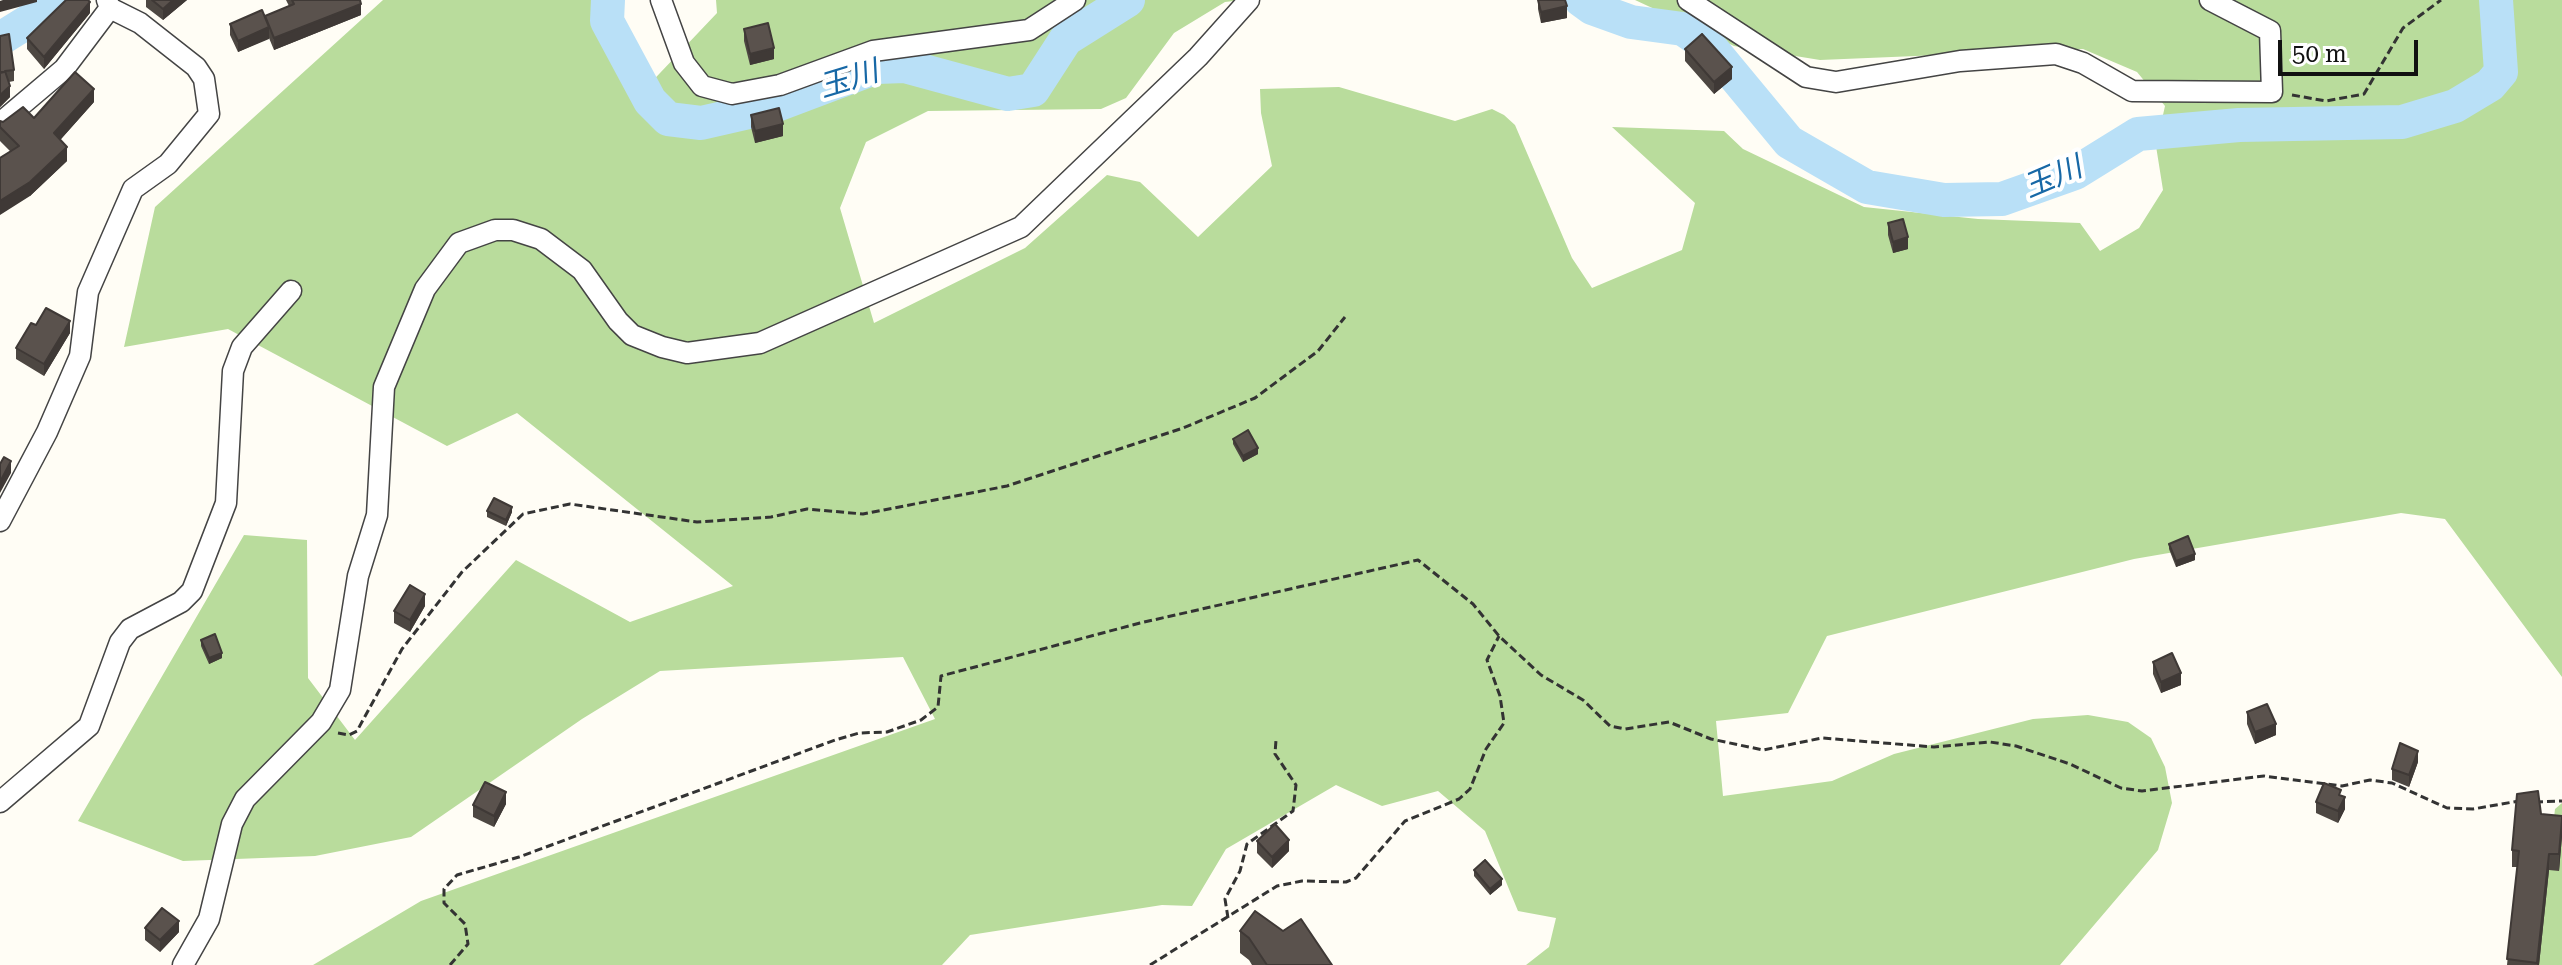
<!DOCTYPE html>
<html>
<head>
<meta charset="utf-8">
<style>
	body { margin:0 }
	#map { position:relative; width:2562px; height:965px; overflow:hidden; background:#fffdf5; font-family:"Roboto Serif",serif }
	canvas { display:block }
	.scale { position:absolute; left:2278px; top:40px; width:140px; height:36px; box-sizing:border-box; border:4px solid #111; border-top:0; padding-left:10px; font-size:24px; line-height:28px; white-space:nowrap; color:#111; -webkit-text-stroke:6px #fff; paint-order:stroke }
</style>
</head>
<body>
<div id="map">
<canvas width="2562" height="965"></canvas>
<div class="scale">50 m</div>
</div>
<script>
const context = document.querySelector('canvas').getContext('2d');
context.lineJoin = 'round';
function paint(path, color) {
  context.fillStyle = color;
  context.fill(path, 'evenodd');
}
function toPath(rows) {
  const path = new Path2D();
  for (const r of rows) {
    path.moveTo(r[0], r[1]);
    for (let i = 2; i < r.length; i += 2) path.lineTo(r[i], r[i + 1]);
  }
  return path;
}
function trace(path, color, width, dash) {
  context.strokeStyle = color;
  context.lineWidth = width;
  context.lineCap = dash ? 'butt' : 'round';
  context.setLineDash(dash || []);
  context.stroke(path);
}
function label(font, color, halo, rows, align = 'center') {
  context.font = font + ' "Roboto Serif","Noto Sans JP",serif';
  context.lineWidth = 8;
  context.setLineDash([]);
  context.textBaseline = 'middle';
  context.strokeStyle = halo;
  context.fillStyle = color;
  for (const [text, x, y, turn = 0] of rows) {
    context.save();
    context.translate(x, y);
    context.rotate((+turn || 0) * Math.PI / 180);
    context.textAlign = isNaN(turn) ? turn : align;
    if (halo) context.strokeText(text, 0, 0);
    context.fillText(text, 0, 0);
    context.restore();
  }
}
const forest = toPath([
	[383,0,591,0,612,47,641,93,717,13,716,0,1242,0,1225,2,1174,33,1126,98,1101,109,928,111,866,142,840,208,874,323,1025,248,1107,175,1140,182,1198,237,1272,166,1261,113,1260,89,1339,87,1455,121,1492,109,1504,115,1515,125,1572,258,1592,288,1682,250,1695,203,1612,127,1724,131,1743,149,1864,207,1978,219,2080,223,2100,251,2139,228,2163,190,2156,146,2165,106,2137,72,2083,49,1820,60,1734,46,1635,0,2562,0,2562,677,2445,519,2401,513,2134,559,1827,636,1788,713,1716,721,1723,796,1832,781,1894,754,2033,719,2088,715,2128,722,2151,738,2165,767,2172,803,2158,850,2060,965,1526,965,1549,947,1556,918,1518,911,1485,831,1438,791,1382,806,1336,785,1226,849,1192,906,1162,905,970,935,942,965,313,965,421,901,935,719,903,657,660,671,582,719,411,837,315,856,183,861,78,821,244,535,307,540,308,678,355,740,516,560,630,622,733,586,517,413,447,446,228,329,124,347,155,207],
	[2562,803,2562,965,2537,965,2555,809]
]);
const river = toPath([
	[608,0,607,21,650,101,668,119,701,123,771,107,877,67,905,66,1008,94,1033,90,1066,39,1128,0],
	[1581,0,1592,8,1631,22,1683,29,1712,49,1789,142,1867,187,1944,200,2002,199,2075,173,2138,134,2239,125,2402,122,2455,106,2490,85,2501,72,2496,0],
	[0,39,63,0]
]);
const path = toPath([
	[2292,95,2326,101,2364,94,2403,28,2441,0],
	[338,733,349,735,357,731,402,649,462,572,523,514,570,504,697,522,771,517,807,509,863,514,1007,486,1183,428,1255,398,1318,351,1345,317],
	[2535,802,2562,801],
	[1228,918,1225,899,1240,871,1247,844,1293,811,1296,785,1275,754,1276,740],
	[450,965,468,944,465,924,444,903,444,889,457,875,519,857,835,740,859,733,887,732,921,720,938,707,941,676,1140,623,1418,560,1473,604,1499,636,1541,675,1583,700,1610,726,1625,729,1669,722,1711,739,1763,750,1822,738,1934,747,1990,742,2016,746,2070,764,2121,788,2142,791,2264,776,2342,786,2370,780,2392,783,2447,808,2473,809,2519,801],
	[1150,965,1277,886,1302,881,1346,882,1356,878,1405,821,1459,799,1470,789,1486,749,1504,723,1500,696,1487,660,1499,636]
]);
const minor = toPath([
	[661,0,684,63,702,86,732,94,780,85,873,51,1029,30,1075,0],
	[1688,0,1806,77,1836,82,1960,61,2056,54,2083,63,2132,91,2272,92,2270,31,2210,0],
	[0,123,64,69,110,8],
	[0,521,47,432,80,356,88,292,133,189,168,164,209,114,204,79,196,67,140,23,110,8,107,0],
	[0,802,89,726,120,642,130,629,181,602,192,591,226,503,233,371,242,347,291,291],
	[183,965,209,919,232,824,245,799,321,722,340,690,358,576,377,515,384,387,425,289,459,243,495,230,513,230,541,239,582,270,618,321,632,335,662,347,687,353,760,343,1021,227,1198,57,1249,0]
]);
const wall = toPath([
	[146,0,187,0,163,20,146,7],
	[286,0,360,0,361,15,274,50,269,38,238,52,230,35,230,24,265,17,289,6],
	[1538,0,1565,0,1567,18,1541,23,1538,9],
	[90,13,44,69,27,49,27,38],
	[744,29,774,59,750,65,744,41],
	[0,36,14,70,14,81,9,82,10,97,0,107],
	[1685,49,1732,79,1714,94,1685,61],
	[94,102,60,140,67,161,30,196,11,152,0,141,0,121,3,122,34,118],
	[751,115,783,136,755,143,751,127],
	[1888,223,1908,249,1893,253,1888,235],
	[36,325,70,333,44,376,16,359,16,348],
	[1233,439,1258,454,1243,462,1233,444],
	[487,511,512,512,506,526,487,517],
	[2169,544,2195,560,2176,567,2169,549],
	[425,606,410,632,394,623,394,611],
	[201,640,222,658,209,664,201,646],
	[2153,662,2181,685,2161,693,2153,674],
	[2247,712,2276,735,2255,744,2247,724],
	[2418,762,2409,787,2392,780,2392,769],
	[2341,796,2345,809,2338,823,2316,813,2316,802],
	[506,804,494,827,473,817,473,805],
	[2541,814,2562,816,2562,836,2559,871,2549,870,2539,965,2507,965,2517,867,2512,867,2512,850],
	[1257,841,1289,851,1272,868,1257,853],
	[1474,870,1502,885,1490,895,1474,876],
	[145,928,179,932,160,952,145,940],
	[1240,931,1332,965,1252,965,1249,960,1240,953]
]);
const shadedWall = toPath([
	[3,0,37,0,37,2,0,12,0,1],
	[173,0,187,0,163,20,163,9],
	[90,2,90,13,44,69,44,57],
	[361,4,361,15,274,50,274,38],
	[1567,6,1567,18,1541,23,1541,12],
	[269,27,269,39,238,52,238,41],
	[774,48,774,59,750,65,750,54],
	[1732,67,1732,79,1714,94,1714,82],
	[10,86,10,97,0,107,0,95],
	[94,89,94,102,54,147,54,133],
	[783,124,783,136,755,143,755,131],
	[67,147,67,161,30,196,0,215,0,201],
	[1908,237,1908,249,1893,253,1893,242],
	[70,321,70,333,44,376,44,364],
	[1258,448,1258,454,1243,462,1243,456],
	[11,461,11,473,0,493,0,482],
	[512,507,512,512,506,526,506,520],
	[2195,554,2195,560,2176,567,2176,561],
	[425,594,425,606,410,632,410,620],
	[222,653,222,658,209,664,209,658],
	[2181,673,2181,685,2161,693,2161,682],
	[2276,724,2276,735,2255,744,2255,732],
	[2418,751,2418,762,2409,787,2409,775],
	[506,792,506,804,494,827,494,816],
	[2345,797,2345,809,2338,823,2338,811],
	[2562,819,2562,836,2559,871,2559,854],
	[1289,840,1289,851,1272,868,1272,857],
	[2549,854,2549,870,2539,965,2537,965],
	[1502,879,1502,885,1490,895,1490,889],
	[179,921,179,932,160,952,160,940]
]);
const building = toPath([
	[66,0,88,0,90,2,44,57,27,38,66,0],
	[152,0,173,0,163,9,152,0],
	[292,0,360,0,361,4,274,38,265,16,294,4,292,0],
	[1538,0,1565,0,1567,6,1541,12,1538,0],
	[262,10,269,27,238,41,230,24,262,10],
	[768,23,774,48,750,54,744,29,768,23],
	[9,34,14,70,5,71,10,86,0,95,0,73,4,72,0,72,0,36,9,34],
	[1702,34,1732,67,1714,82,1685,49,1702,34],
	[75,72,94,89,54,133,67,147,30,182,0,201,0,158,19,146,0,127,0,121,3,122,23,107,34,118,75,72],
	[779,108,783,124,755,131,751,115,779,108],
	[1903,219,1908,237,1893,242,1888,223,1903,219],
	[46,308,70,321,44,364,16,348,31,323,36,325,46,308],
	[1248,430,1258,448,1243,456,1233,439,1248,430],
	[4,457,11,461,0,482,0,464,4,457],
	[494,498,512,507,506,520,487,511,494,498],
	[2188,536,2195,554,2176,561,2169,544,2188,536],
	[410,585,425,594,410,620,394,611,410,585],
	[215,634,222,653,209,658,201,640,215,634],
	[2172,653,2181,673,2161,682,2153,662,2172,653],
	[2267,704,2276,724,2255,732,2247,712,2267,704],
	[2400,743,2418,751,2409,775,2392,769,2400,743],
	[485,782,506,792,494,816,473,805,485,782],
	[2324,783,2341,790,2339,795,2345,797,2338,811,2316,802,2324,783],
	[2538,791,2541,814,2562,816,2562,819,2559,854,2549,854,2537,963,2507,959,2519,851,2512,850,2517,794,2538,791],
	[1275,824,1289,840,1272,857,1257,841,1275,824],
	[1485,860,1502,879,1490,889,1474,870,1485,860],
	[162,908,179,921,160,940,145,928,162,908],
	[1255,911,1283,931,1301,919,1332,965,1267,965,1249,938,1240,931,1255,911]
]);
const waterNames = [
	["玉川",849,80,-17],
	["玉川",2053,178,-23]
];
paint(forest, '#b9dc9c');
trace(river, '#b9e0f7', 34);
trace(minor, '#444', 23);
trace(path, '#333', 3, [8, 4]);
trace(minor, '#fff', 20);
paint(wall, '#4d4742');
paint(shadedWall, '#3f3936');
paint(building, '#5a524d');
trace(building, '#3f3936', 2);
label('italic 30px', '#1768a6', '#fff', waterNames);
</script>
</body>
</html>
